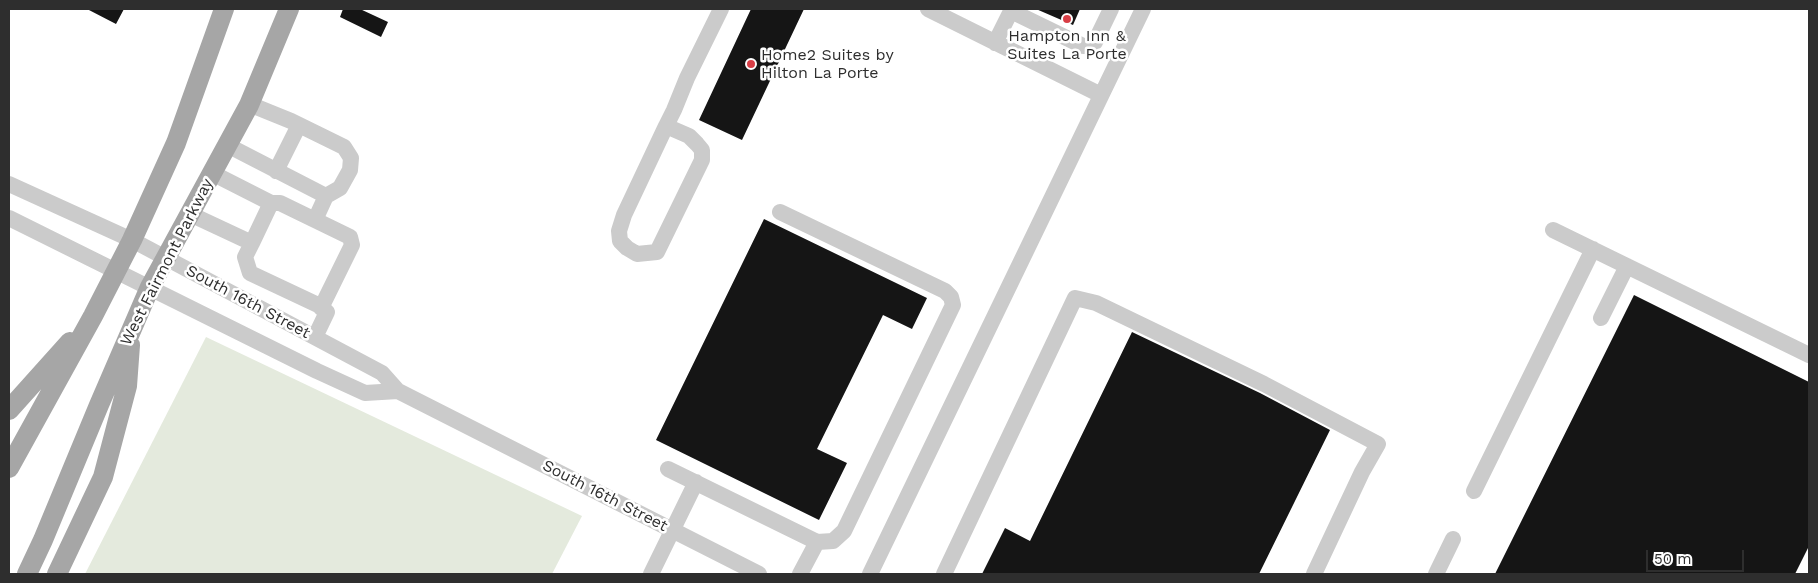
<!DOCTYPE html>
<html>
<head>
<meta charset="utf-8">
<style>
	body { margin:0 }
	#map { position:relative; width:1818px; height:583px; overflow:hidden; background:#fff; font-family:"Work Sans",sans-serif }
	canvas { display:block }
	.frame { position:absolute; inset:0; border:10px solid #2e2e2e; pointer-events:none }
	.scale { position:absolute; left:1646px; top:550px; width:98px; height:22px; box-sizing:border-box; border:2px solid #2e2e2e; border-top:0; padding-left:6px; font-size:15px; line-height:18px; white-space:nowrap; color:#2e2e2e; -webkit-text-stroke:4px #fff; paint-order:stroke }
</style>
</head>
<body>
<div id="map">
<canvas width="1818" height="583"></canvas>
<div class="frame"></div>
<div class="scale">50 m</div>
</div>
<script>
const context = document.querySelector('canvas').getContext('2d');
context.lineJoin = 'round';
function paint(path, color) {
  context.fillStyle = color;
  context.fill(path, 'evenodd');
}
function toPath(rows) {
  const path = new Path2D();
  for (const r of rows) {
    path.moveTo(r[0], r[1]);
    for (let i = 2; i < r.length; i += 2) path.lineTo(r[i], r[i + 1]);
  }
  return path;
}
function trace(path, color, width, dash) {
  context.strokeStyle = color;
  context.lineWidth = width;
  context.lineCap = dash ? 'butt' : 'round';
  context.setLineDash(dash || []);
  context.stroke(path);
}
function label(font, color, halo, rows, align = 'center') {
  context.font = font + ' "Work Sans",sans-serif';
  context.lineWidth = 5;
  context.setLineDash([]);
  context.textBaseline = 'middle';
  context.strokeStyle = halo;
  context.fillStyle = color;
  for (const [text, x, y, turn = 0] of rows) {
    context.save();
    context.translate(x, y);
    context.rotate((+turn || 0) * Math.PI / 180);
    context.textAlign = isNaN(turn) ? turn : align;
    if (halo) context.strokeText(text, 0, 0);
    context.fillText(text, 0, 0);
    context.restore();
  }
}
const green = toPath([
	[206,337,582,516,552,574,85,574]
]);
const building = toPath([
	[87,9,124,9,116,24],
	[343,9,360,9,388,22,381,37,340,17],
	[751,9,804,9,742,140,699,120],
	[1036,9,1080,9,1073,25],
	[764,219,927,298,912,329,883,315,817,449,847,463,819,520,656,440],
	[1634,295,1809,382,1809,546,1795,574,1495,574],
	[1132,332,1260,393,1330,430,1259,574,982,574,1005,528,1030,541]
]);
const minor = toPath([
	[928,9,1101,95],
	[1011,11,1083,46,1087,46,1092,45,1095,42,1111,9],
	[995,43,1012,9],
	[249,104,291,121,344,147,351,158,350,170,340,188,326,196],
	[666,126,689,136,697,144,702,150,702,160,657,252,637,254,627,248,620,241,619,231,624,215,666,126,674,110,687,78,721,9],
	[227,145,326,196,315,220],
	[276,171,299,125],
	[212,173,271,203,252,243],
	[9,184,132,240,382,373,398,391,759,574],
	[271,203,280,203,350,237,352,245,321,308],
	[780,212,945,291,951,297,953,305,844,531,833,541,817,542,800,574],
	[190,214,252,243,245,257,250,273,318,305,327,312,315,337],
	[9,218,317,371,365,393,398,391],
	[1553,230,1809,355],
	[1601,318,1627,266],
	[668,469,817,542],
	[1474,491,1593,249],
	[651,574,696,482],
	[870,574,1143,9],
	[944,574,1075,298,1096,303,1264,384,1378,444,1362,472,1314,574],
	[1436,574,1453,539]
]);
const major = toPath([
	[9,410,70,342],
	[9,468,93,316,132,240,176,143,224,9],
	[27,574,43,540,99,405,150,287,249,105,289,9],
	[57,574,103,477,127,386,130,345]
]);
const markers = [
	[1067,19,5,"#d83e46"],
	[751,64,5,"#d83e46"]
];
const poiNames = [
	["Hampton Inn &",1067,36],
	["Suites La Porte",1067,54],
	["Home2 Suites by",761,55,"left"],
	["Hilton La Porte",761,73,"left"]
];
const streetNames = [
	["West Fairmont Parkway",167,262,-63],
	["South 16th Street",248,302,28],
	["South 16th Street",605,496,27]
];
paint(green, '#e4eadd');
paint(building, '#151515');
trace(minor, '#cbcbcb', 16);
trace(major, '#a6a6a6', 20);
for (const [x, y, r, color] of markers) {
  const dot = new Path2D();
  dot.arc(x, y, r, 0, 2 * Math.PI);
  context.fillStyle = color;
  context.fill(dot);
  trace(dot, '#fff', 2);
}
label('16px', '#2e2e2e', '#fff', poiNames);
label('16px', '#2e2e2e', '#fff', streetNames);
</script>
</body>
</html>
